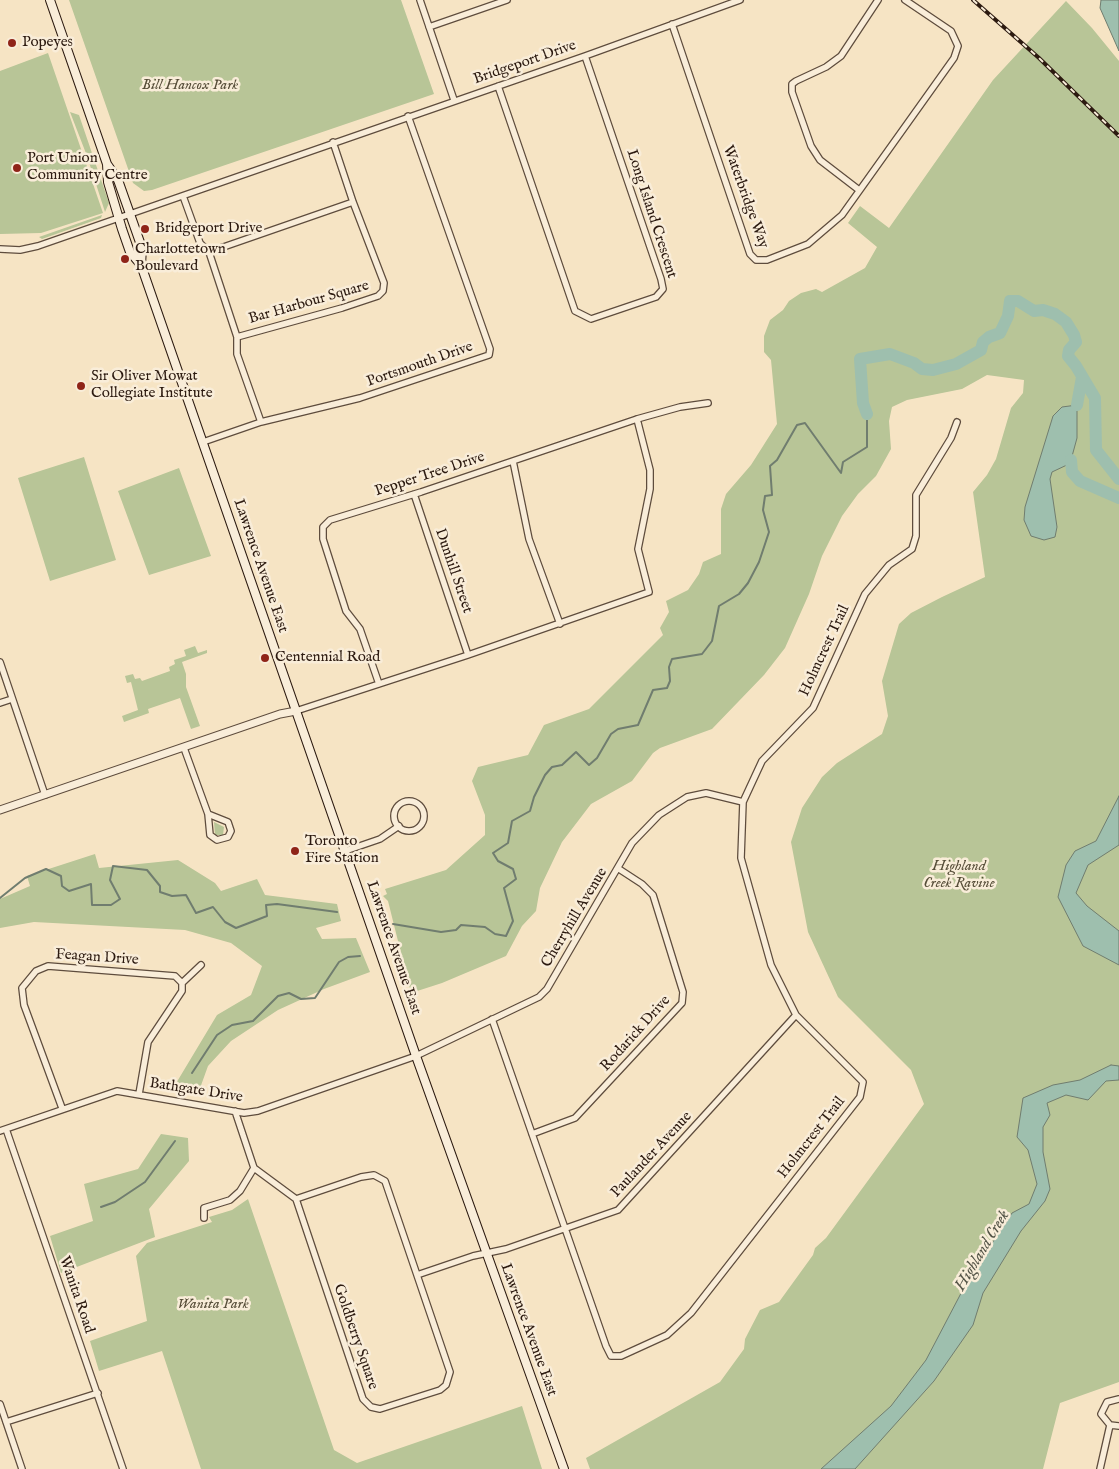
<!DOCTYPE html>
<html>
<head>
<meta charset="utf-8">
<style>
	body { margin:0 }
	canvas { display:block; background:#f6e4c4 }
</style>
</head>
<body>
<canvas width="1119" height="1469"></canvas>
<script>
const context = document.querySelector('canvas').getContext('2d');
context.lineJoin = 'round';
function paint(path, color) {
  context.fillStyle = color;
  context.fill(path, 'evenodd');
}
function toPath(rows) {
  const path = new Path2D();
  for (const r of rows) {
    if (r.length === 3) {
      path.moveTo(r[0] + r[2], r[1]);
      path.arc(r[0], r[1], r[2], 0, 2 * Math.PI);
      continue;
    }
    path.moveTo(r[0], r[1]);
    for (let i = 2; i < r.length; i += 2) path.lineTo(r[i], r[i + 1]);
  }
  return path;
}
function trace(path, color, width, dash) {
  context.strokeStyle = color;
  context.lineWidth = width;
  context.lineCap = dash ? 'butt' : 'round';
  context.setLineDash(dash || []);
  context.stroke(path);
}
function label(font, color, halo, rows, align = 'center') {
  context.font = font + ' "IM FELL English",serif';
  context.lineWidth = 5;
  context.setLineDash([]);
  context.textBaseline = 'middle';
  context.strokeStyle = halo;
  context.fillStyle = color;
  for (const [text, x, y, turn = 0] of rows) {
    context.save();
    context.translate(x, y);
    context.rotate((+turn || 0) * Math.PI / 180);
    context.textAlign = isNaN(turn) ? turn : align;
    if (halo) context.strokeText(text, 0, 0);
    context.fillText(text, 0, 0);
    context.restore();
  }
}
const green = toPath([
	[69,0,401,0,434,94,152,190,144,191,133,183],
	[1066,1,1092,28,1119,61,1119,1382,1060,1403,1043,1469,590,1469,586,1458,720,1382,744,1349,745,1339,760,1310,779,1302,813,1255,815,1248,826,1238,924,1104,911,1070,838,997,808,932,791,842,802,808,822,777,837,763,882,734,888,716,882,681,899,624,911,613,942,597,985,577,973,492,987,475,996,459,1011,408,1023,393,1024,380,987,375,962,389,907,400,892,407,889,421,891,449,876,476,858,494,842,516,822,556,809,594,785,648,764,675,712,729,660,748,653,753,632,781,591,804,562,842,540,888,536,911,522,926,506,956,442,983,411,993,388,901,383,896,387,894,385,889,446,870,485,835,485,815,472,781,478,767,528,755,544,725,589,709,663,635,660,628,669,612,666,601,688,590,699,574,703,562,721,554,721,509,726,494,751,465,777,424,771,360,764,352,764,336,770,320,783,310,789,301,801,293,816,289,822,292,865,268,877,247,848,223,860,206,889,228,993,80],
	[48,53,103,213,41,233,0,234,0,71],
	[70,112,79,115,109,203,105,212,87,156],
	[102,215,101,218,42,239,39,237],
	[84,457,116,560,50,581,18,478],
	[179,468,211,556,149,575,118,491],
	[195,646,198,653,207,650,207,653,182,662,186,674,186,687,200,726,191,729,180,698,148,709,149,713,124,722,122,716,138,710,131,682,127,683,125,676,133,674,135,679,140,678,142,681,170,671,169,667,175,664,174,660,186,656,184,650],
	[214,822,224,827,223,835,215,835],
	[95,854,99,868,178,860,215,883,221,891,257,879,265,895,337,904,341,921,316,928,322,939,356,938,370,972,324,989,278,1010,231,1041,208,1066,199,1091,175,1085,217,1015,251,995,262,966,231,943,185,930,34,922,0,928,0,899,30,886,27,876],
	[161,1134,188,1138,189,1161,149,1209,155,1237,61,1273,50,1236,93,1221,84,1184,138,1169],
	[248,1199,334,1450,357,1463,522,1406,542,1469,201,1469,162,1351,99,1371,90,1341,147,1321,136,1256,147,1243,212,1222,209,1217,232,1210]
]);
const water = toPath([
	[1101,0,1119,0,1119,51,1100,8,1101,0],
	[1077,405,1077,438,1071,460,1069,464,1052,472,1050,479,1057,527,1055,537,1044,540,1031,536,1024,520,1025,507,1053,416,1062,407,1077,405],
	[1119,796,1119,845,1088,865,1076,893,1087,906,1119,931,1119,965,1083,946,1058,897,1066,865,1075,851,1096,841,1119,796],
	[1111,1065,1119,1066,1119,1080,1106,1081,1088,1100,1066,1095,1047,1103,1050,1115,1043,1127,1043,1152,1050,1189,1045,1201,1021,1231,983,1293,973,1325,934,1381,855,1469,821,1469,891,1406,926,1360,969,1278,1012,1213,1029,1204,1037,1184,1028,1150,1017,1137,1023,1098,1053,1085,1080,1080,1111,1065]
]);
const stream = toPath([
	[0,898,25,878,46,869,61,876,62,886,69,891,91,884,92,905,111,905,120,899,110,880,113,866,147,870,160,886,160,892,172,896,186,895,196,913,213,907,225,922,236,928,267,916,266,905,277,904,337,912],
	[393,924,441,932,456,930,461,925,485,927,495,934,506,936,513,921,504,888,516,879,513,869,498,861,493,853,508,843,512,821,530,811,534,797,545,775,552,767,562,765,576,752,589,765,597,758,611,734,618,729,638,725,653,690,667,688,670,681,669,667,672,659,702,654,712,641,719,606,739,594,748,583,759,562,769,532,763,510,765,496,772,495,770,466,777,460,797,425,805,423,841,473,843,462,867,447,867,414],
	[192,1073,217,1035,232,1025,253,1021,278,996,289,993,301,999,315,998,339,962,348,957,360,956],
	[101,1207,115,1202,145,1182,175,1141]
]);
const river = toPath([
	[1077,405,1082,377],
	[867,414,863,403,860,359,890,354,914,363,922,369,933,370,956,364,981,350,983,342,989,337,1000,333,1008,316,1010,301,1018,301,1034,311,1043,310,1055,314,1066,322,1074,335,1076,342,1069,350,1068,356,1076,366,1095,398,1096,450,1119,479],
	[1071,460,1072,472,1080,481,1119,498]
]);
const minor = toPath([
	[420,0,454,100],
	[672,24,750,254,756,260,767,260,808,244,842,215,954,58,958,46,951,31,905,0],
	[429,27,507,0],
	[498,86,575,311,591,319,656,297,663,289,661,279,585,56],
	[333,142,353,202,384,283,383,291,378,296,342,308,237,337,209,252,353,202],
	[859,190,820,160,811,146,792,92,792,84,796,81,826,67,841,56,878,0],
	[183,196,200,243,209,252],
	[0,249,20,250,38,246,585,56,740,0],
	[237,337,237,354,261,422],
	[203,442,261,422,360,398,489,355,490,349,408,116],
	[513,461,529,539,560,624],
	[414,494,468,655],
	[0,662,45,795],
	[379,684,360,629,346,611,323,539,323,527,330,520,421,492,637,419,680,407,708,403],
	[0,703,12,699],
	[296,711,468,655,649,592,638,549,650,489,650,470,637,419],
	[184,748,208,814,210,835,217,840,228,837,231,831,228,822,208,814],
	[409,816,15],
	[345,851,380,839,399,826],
	[182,983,201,965],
	[492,1019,606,1346,611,1356,621,1356,667,1335,691,1313,860,1097,863,1082,796,1015,771,965,741,858,743,802,762,761,813,708,865,594,889,565,912,549,916,536,916,495,951,438,957,422],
	[62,1108,24,1005,22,988,36,971,48,966,175,976,182,983,182,991,148,1042,139,1094],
	[235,1111,254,1168,296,1199,363,1399,371,1407,380,1409,440,1390,446,1385,450,1372,417,1275],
	[6,1129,123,1469],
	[0,1131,117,1091,244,1113,258,1111,416,1056,539,997,547,989,632,843,659,815,687,797,706,793,743,802],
	[532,1134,575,1118,682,1003,683,992,653,895,642,884,619,869],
	[296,1199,361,1177,374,1175,385,1181,417,1275,473,1256,506,1249,618,1210,796,1015],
	[204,1218,204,1208,230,1200,240,1191,254,1168],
	[1119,1399,1107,1402,1101,1414,1110,1425,1119,1426],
	[0,1404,22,1469],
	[6,1422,98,1393],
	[1100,1469,1110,1425]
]);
const tertiary = toPath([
	[0,810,280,714,296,711]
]);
const secondary = toPath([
	[50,0,107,164,108,182,122,229,130,252,141,265,416,1056,564,1469],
	[107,164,118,180,142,248,141,265]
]);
const rail = toPath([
	[973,0,1039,58,1119,136]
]);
const markers = [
	[12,43,5,"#8f2418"],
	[17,168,5,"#8f2418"],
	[145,229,5,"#8f2418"],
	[125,259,5,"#8f2418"],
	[81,386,5,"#8f2418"],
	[265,658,5,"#8f2418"],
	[295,851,5,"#8f2418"]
];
const poiNames = [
	["Popeyes",22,43],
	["Port Union",27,159],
	["Community Centre",27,176],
	["Bridgeport Drive",155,229],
	["Charlottetown",135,250],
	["Boulevard",135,267],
	["Sir Oliver Mowat",91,377],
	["Collegiate Institute",91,394],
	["Centennial Road",275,658],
	["Toronto",305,842],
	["Fire Station",305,859]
];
const streetNames = [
	["Bridgeport Drive",525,63,-19],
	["Waterbridge Way",745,197,70],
	["Long Island Crescent",651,214,72],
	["Bar Harbour Square",309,303,-16],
	["Portsmouth Drive",420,365,-19],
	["Pepper Tree Drive",430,475,-18],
	["Lawrence Avenue East",260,566,71],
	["Dunhill Street",453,571,71],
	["Holmcrest Trail",825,651,-65],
	["Cherryhill Avenue",575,918,-59],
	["Lawrence Avenue East",393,948,71],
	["Feagan Drive",97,958,4],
	["Rodarick Drive",636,1034,-48],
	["Bathgate Drive",196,1091,9],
	["Holmcrest Trail",812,1138,-52],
	["Paulander Avenue",652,1155,-47],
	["Wanita Road",76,1295,71],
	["Lawrence Avenue East",528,1330,70],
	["Goldberry Square",355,1337,71]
];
const parkNames = [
	["Bill Hancox Park",190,86],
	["Highland",959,867],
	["Creek Ravine",959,884],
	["Wanita Park",213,1305]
];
const waterNames = [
	["Highland Creek",983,1251,-59]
];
paint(green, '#b8c597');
paint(water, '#9ebfae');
trace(water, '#707d6f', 1);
trace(stream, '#707d6f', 2);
trace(river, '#9ebfae', 12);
trace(minor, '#5e4c3d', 8);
trace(tertiary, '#5e4c3d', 9);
trace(secondary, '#2c1a10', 10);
trace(minor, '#f9edd9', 5.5);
trace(tertiary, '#f9edd9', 7);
trace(secondary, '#f9edd9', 8);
trace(rail, '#2c1a10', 4);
trace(rail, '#f9edd9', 2, [5.5]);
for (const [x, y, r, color] of markers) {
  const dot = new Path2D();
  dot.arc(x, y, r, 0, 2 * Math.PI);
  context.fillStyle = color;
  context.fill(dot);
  trace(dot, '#f9edd9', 2);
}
label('15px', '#2c1a10', '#f9edd9', poiNames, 'left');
label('15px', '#2c1a10', '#f9edd9', streetNames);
label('italic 15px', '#564d38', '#f9edd9', parkNames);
label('italic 16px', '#545447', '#f9edd9', waterNames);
</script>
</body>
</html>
